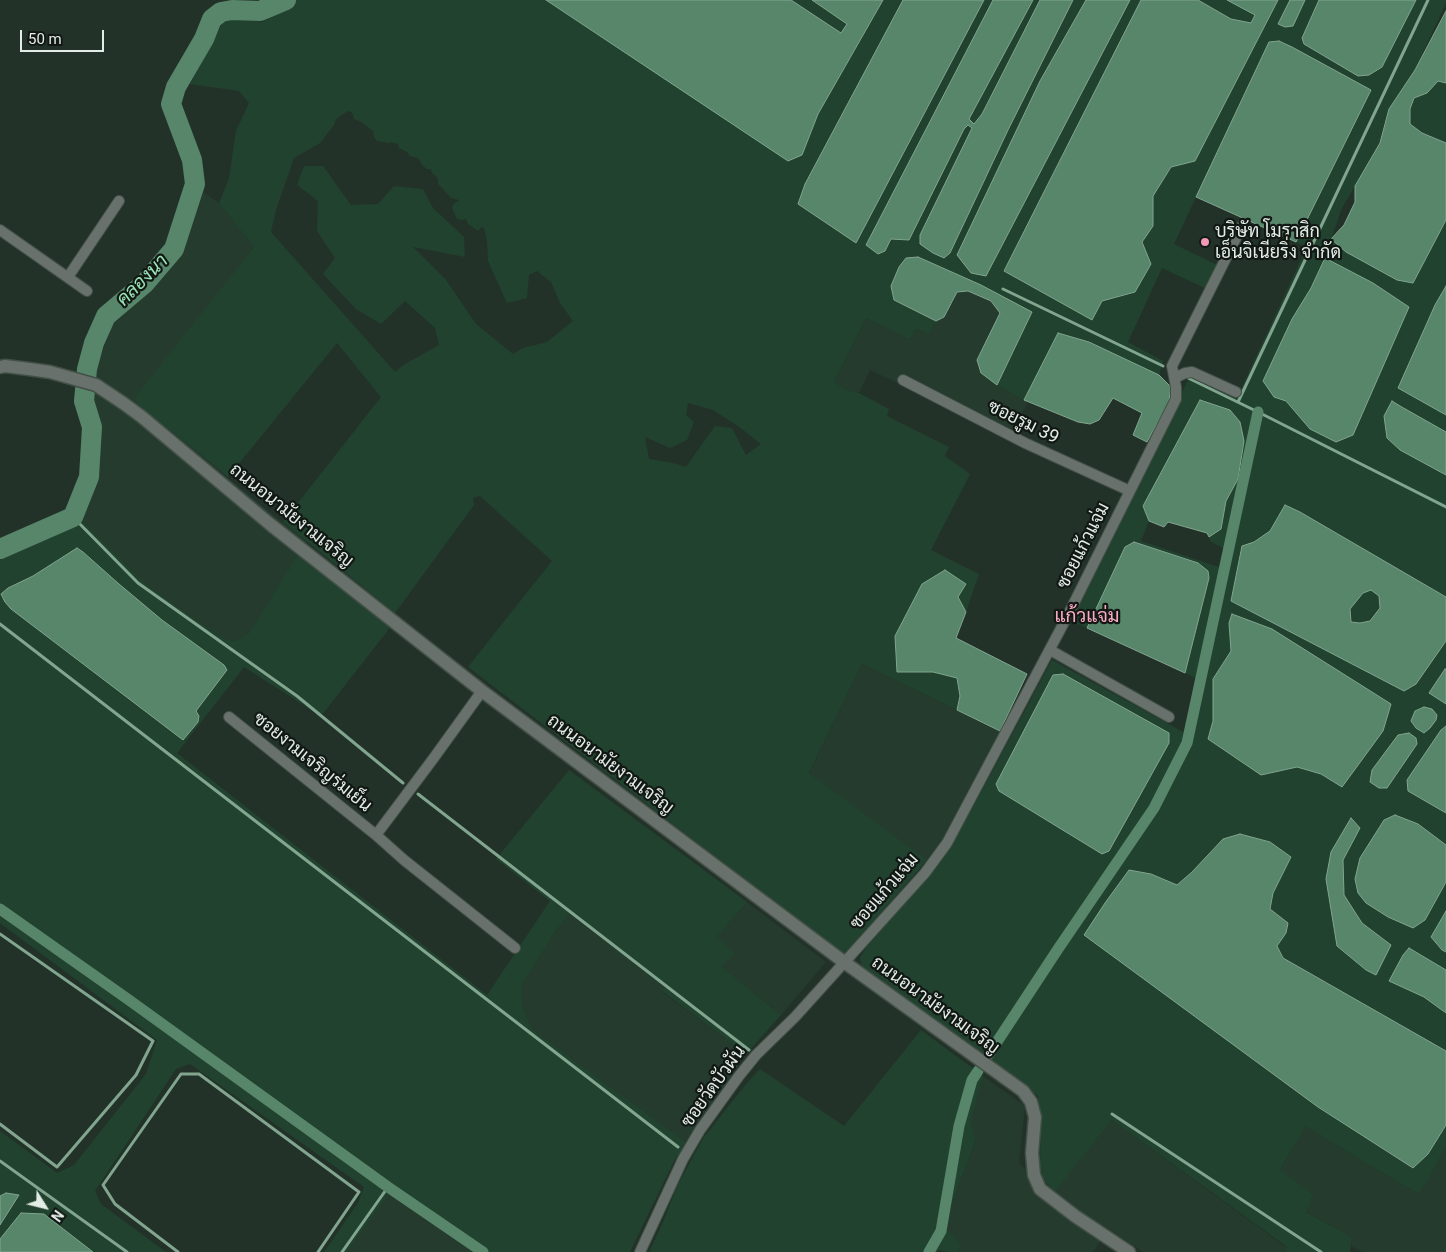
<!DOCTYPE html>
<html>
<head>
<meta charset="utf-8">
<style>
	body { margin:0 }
	#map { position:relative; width:1446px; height:1252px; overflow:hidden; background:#233229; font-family:Roboto,sans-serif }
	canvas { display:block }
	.north { position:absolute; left:20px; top:1182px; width:50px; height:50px; -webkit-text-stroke:4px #121814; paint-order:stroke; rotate:126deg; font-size:14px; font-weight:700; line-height:20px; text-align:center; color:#e3ece6 }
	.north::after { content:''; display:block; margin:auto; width:18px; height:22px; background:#e3ece6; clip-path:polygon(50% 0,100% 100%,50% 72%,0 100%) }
	.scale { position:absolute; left:20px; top:30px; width:84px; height:22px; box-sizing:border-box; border:2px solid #e3ece6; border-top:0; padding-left:6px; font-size:15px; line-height:18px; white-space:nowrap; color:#e3ece6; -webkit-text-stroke:4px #121814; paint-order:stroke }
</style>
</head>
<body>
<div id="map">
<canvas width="1446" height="1252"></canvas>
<div class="north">N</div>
<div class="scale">50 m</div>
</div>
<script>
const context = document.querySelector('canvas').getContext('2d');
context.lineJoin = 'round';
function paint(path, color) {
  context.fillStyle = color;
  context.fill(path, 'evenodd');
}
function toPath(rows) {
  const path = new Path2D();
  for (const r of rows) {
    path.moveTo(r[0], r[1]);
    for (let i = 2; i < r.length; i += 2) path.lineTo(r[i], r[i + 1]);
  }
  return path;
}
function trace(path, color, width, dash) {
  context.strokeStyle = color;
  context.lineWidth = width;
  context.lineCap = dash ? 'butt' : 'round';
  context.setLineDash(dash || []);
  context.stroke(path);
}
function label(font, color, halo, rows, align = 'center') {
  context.font = font + ' Roboto,Sarabun,sans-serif';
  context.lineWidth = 4.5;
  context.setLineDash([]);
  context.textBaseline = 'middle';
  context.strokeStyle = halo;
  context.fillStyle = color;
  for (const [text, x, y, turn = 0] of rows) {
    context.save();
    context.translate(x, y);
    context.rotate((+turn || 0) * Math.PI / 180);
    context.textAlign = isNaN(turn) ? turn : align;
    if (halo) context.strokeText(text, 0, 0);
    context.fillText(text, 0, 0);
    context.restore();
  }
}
const built = toPath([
	[203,192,219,203,254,247,136,403,307,542,249,633,235,641,224,639,148,586,80,519,90,492,98,426,92,397,97,365,114,322,153,286,184,251,190,220],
	[968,291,991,301,1000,313,977,360,981,372,997,385,1028,402,1008,441,939,403,870,370,859,393,847,390,834,382,866,318,909,339,916,329,929,334,936,321,944,317,957,292],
	[862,664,1000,731,939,846,927,860,809,774],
	[747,902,826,962,781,1015,722,967,717,937],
	[569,914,666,985,662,992,746,1054,687,1143,533,1030,523,1009,521,986,555,932],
	[983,1076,1025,1106,1019,1164,1055,1190,1112,1120,1287,1248,1284,1252,1143,1252,1106,1227,1099,1243,1093,1252,959,1252,961,1245,946,1228,949,1211,976,1141,971,1121],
	[1306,1126,1362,1161,1419,1194,1430,1177,1446,1146,1446,1252,1363,1252,1351,1246,1352,1237,1305,1211,1280,1170],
	[391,1191,476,1252,347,1252]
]);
const green = toPath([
	[297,0,546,0,802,155,818,114,883,0,903,0,805,184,856,243,984,0,993,0,866,245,885,251,964,129,968,125,973,128,950,253,1008,130,1073,0,1086,0,1040,81,986,275,1130,0,1141,0,1004,271,1092,320,1102,301,1135,292,1151,264,1141,242,1153,226,1152,196,1265,26,1278,0,1290,0,1278,23,1293,25,1305,0,1319,0,1302,38,1382,67,1416,0,1446,0,1446,3,1415,70,1389,109,1380,143,1342,208,1331,239,1346,252,1397,280,1413,283,1446,220,1446,286,1435,305,1398,388,1446,415,1446,432,1400,406,1392,401,1384,416,1387,438,1400,450,1446,475,1446,597,1300,512,1285,505,1270,531,1254,542,1242,546,1231,601,1404,691,1446,641,1446,669,1430,693,1446,704,1446,726,1441,730,1407,781,1408,791,1446,813,1446,845,1418,824,1425,920,1446,882,1446,911,1431,937,1442,950,1446,952,1446,970,1409,948,1403,955,1389,981,1424,997,1446,1013,1446,1051,1283,958,1277,946,1286,933,1270,909,1273,893,1291,857,1270,842,1240,834,1223,839,1192,872,1177,885,1151,874,1318,1107,1412,1168,1428,1154,1446,1125,1446,1146,1430,1177,1419,1194,1362,1161,1306,1126,1280,1170,1313,1195,1306,1212,1352,1237,1350,1252,1284,1252,1287,1247,1112,1120,1055,1191,1043,1180,1040,1162,1041,1126,1038,1096,862,967,860,958,866,948,937,866,972,809,1052,660,1185,733,1189,723,1196,716,1203,682,1185,673,1209,578,1198,563,1134,542,1125,547,1087,628,1071,621,1186,384,1192,376,1237,398,1305,251,1304,246,1296,242,1370,90,1269,42,1174,244,1217,265,1205,288,1162,268,1128,342,1163,361,1159,375,1089,342,1058,333,1024,400,997,385,1032,312,918,257,894,300,936,321,929,334,916,329,909,339,866,318,834,382,847,390,859,393,889,409,887,416,949,447,945,456,970,474,931,550,979,574,966,612,958,597,897,672,933,672,957,678,960,696,957,710,862,664,809,773,927,860,844,955,468,667,552,561,480,496,473,498,474,505,395,613,283,522,381,397,337,343,228,477,136,403,137,395,254,247,219,203,229,178,236,131,249,103,239,91,190,84,225,18,263,22],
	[348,111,352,112,354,119,361,122,373,131,374,137,377,141,388,143,391,142,398,144,399,148,407,152,410,156,418,158,423,166,427,169,431,169,432,173,438,178,438,184,441,187,451,198,459,200,453,205,452,208,457,219,462,220,466,219,468,224,478,231,481,227,484,228,487,241,488,261,507,303,527,298,529,275,537,271,551,282,560,303,573,321,547,342,523,348,513,354,476,324,446,280,413,247,465,257,464,237,433,208,423,189,394,186,378,204,351,205,323,166,304,166,297,185,318,201,317,231,335,258,323,274,356,309,381,324,405,301,435,328,439,345,405,364,395,372,271,232,276,210,294,158,320,143,334,125,336,119],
	[1325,258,1373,283,1408,307,1353,435,1310,429,1286,401,1263,381,1292,319,1311,288],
	[1200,400,1230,410,1238,479,1226,501,1221,529,1209,537,1210,541,1232,553,1228,570,1141,541,1149,521,1143,506],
	[688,403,713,410,738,426,761,444,746,455,732,428,715,426,686,467,673,463,649,459,645,437,670,448,687,440,694,422,686,415],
	[1229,623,1342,787,1321,774,1297,767,1261,775,1208,739,1213,721,1213,679,1231,651],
	[1351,819,1360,828,1343,860,1344,895,1362,923,1391,945,1337,946,1326,879,1331,852],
	[791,0,812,0,848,24,841,33],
	[1033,0,1040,0,982,114,974,124,969,119],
	[1198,0,1227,0,1255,15,1251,23,1232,19],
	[1438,80,1446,83,1446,143,1422,133,1410,124,1410,109,1414,97,1427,93],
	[80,519,148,586,224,639,235,641,249,633,298,555,334,582,388,626,389,629,321,716,244,667,177,753,487,995,550,901,496,859,569,770,747,902,717,937,735,953,722,967,781,1015,746,1054,662,991,666,984,569,914,555,932,521,986,523,1009,533,1030,687,1143,674,1161,630,1252,476,1252,391,1191,347,1252,324,1252,358,1203,364,1187,190,1064,176,1069,95,1191,101,1204,166,1252,93,1252,44,1214,21,1213,0,1239,0,1225,4,1221,6,1193,0,1196,0,1131,57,1173,74,1165,146,1074,157,1040,0,923,0,557,73,525],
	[77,549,83,552,119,584,162,620,224,665,226,670,196,711,183,739,11,609,5,602,8,588,33,576],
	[1371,590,1379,596,1380,608,1370,621,1360,623,1351,622,1350,609,1363,593],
	[921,1030,983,1076,971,1121,976,1140,949,1211,946,1228,961,1245,959,1252,949,1252,939,1250,937,1252,649,1252,664,1220,678,1184,704,1137,747,1083,760,1069,844,1126]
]);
const water = toPath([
	[546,0,791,0,841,33,847,24,812,0,883,0,818,114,802,155,788,161,546,0],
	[903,0,984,0,856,243,798,204,805,184,903,0],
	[993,0,1033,0,969,119,974,124,982,114,1040,0,1073,0,1008,130,950,253,944,258,933,253,920,244,920,235,972,128,968,125,964,129,909,240,891,239,885,251,878,254,866,245,993,0],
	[1086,0,1130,0,986,276,971,273,957,255,1040,81,1086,0],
	[1141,0,1198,0,1231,19,1251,23,1255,15,1227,0,1278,0,1195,161,1171,167,1153,196,1153,226,1142,242,1151,264,1135,292,1102,301,1092,320,1004,271,1141,0],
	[1290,0,1305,0,1293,26,1285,27,1278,24,1290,0],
	[1319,0,1416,0,1382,67,1369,75,1358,76,1304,44,1302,38,1319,0],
	[1446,11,1446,83,1438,81,1427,93,1414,98,1410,109,1410,124,1422,133,1446,143,1446,220,1413,283,1397,280,1346,252,1331,239,1344,225,1355,202,1355,186,1380,143,1389,109,1415,70,1446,11],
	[1279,41,1292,47,1371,90,1296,242,1196,197,1269,42,1279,41],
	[918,257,981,285,1032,312,997,385,981,373,977,360,1000,313,991,301,968,291,957,292,944,317,936,321,894,300,891,286,899,267,906,258,918,257],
	[1325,258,1373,283,1409,307,1353,435,1336,442,1310,429,1286,401,1274,397,1263,381,1292,319,1311,288,1325,258],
	[1446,286,1446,415,1398,388,1435,305,1446,286],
	[1058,333,1089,342,1159,375,1171,387,1169,402,1147,442,1133,435,1142,413,1113,398,1099,420,1090,424,1078,422,1024,400,1058,333],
	[1200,400,1230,410,1240,422,1244,441,1238,479,1226,501,1221,529,1209,537,1207,533,1168,522,1164,527,1149,521,1143,506,1200,400],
	[1392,401,1400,406,1446,432,1446,475,1400,450,1387,438,1384,416,1392,401],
	[1285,505,1300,512,1446,597,1446,641,1416,684,1404,691,1231,601,1242,546,1254,542,1270,531,1285,505],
	[1371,590,1379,596,1380,608,1370,621,1360,623,1351,622,1350,609,1363,593,1371,590],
	[1134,542,1198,563,1208,571,1209,578,1185,673,1087,628,1125,547,1134,542],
	[77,548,83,552,119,584,162,620,224,665,227,670,196,711,199,716,198,722,183,740,11,609,5,602,1,594,8,588,33,576,77,548],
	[945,570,966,584,958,597,966,612,956,638,1027,674,1000,731,957,710,960,696,957,678,933,672,897,672,895,636,922,584,945,570],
	[1232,614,1272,629,1391,704,1383,731,1342,787,1321,774,1297,767,1261,775,1208,739,1213,721,1213,679,1231,651,1229,623,1232,614],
	[1445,669,1446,669,1446,704,1429,693,1445,669],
	[1063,674,1169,733,1169,743,1109,851,1102,854,999,791,996,784,1053,675,1063,674],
	[1424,707,1432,709,1437,715,1436,720,1430,728,1424,733,1416,728,1411,721,1415,711,1424,707],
	[1446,726,1446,813,1408,791,1407,780,1441,730,1446,726],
	[1409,733,1416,738,1417,744,1387,788,1379,788,1370,782,1372,770,1398,735,1409,733],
	[1395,815,1418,824,1446,845,1446,882,1425,920,1413,928,1388,917,1366,903,1358,893,1355,879,1360,858,1384,820,1395,815],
	[1351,818,1360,828,1343,860,1344,895,1362,923,1391,945,1376,975,1366,970,1337,946,1326,879,1331,852,1351,818],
	[1240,834,1270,842,1291,857,1273,893,1270,909,1288,923,1286,933,1277,946,1283,958,1446,1051,1446,1125,1428,1154,1413,1168,1318,1107,1084,935,1105,903,1129,870,1151,874,1177,885,1192,872,1223,839,1240,834],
	[1446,911,1446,952,1442,950,1431,937,1446,911],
	[1409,948,1446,970,1446,1013,1424,997,1389,981,1403,955,1409,948],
	[6,1193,19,1195,0,1225,0,1196,6,1193],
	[21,1213,44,1214,93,1252,0,1252,0,1239,21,1213]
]);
const stream = toPath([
	[1003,289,1163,366],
	[1184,376,1258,412,1446,507],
	[1238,402,1428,0],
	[73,517,138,583,297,696,403,783],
	[0,624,678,1147],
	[418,794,749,1050],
	[0,934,153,1041,136,1075,57,1167,0,1124],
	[1112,1114,1321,1252],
	[0,1161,127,1252],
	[178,1252,115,1204,103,1185,181,1074,199,1074,359,1192,318,1252],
	[342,1252,388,1187]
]);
const canal = toPath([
	[0,909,129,1000,388,1187,483,1252],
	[989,1054,1058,949,1154,808,1187,743,1258,412],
	[929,1252,941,1231,959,1126,972,1080,978,1071]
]);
const river = toPath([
	[0,549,73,517,89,477,92,427,84,401,87,369,94,343,106,316,145,283,174,249,195,184,192,160,171,104,176,87,204,39,212,19,221,12,232,10,260,11,286,0]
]);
const minor = toPath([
	[0,230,87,291],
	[68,277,119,201],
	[1175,378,1185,373,1192,372,1236,392],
	[903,380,1025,443,1130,491],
	[1050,650,1169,717],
	[229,717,376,835,404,860,515,948],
	[376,835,433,759,482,691],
	[640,1252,683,1159,700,1130,739,1076,756,1055,795,1017,925,873,947,843,1068,615,1176,399,1176,387,1172,366,1243,224]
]);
const tertiary = toPath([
	[0,367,5,366,29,369,50,372,96,385,123,403,142,417,271,525,482,691,844,962,1023,1091,1031,1102,1035,1117,1032,1153,1034,1175,1040,1189,1075,1216,1129,1252]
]);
const markers = [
	[1205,242,5,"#f09ab7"]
];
const poiNames = [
	["บริษัท โมราสิก",1215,232],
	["เอ็นจิเนียริ่ง จำกัด",1215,253]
];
const streetNames = [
	["ซอยรูม 39",1023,423,26],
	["ถนนอนามัยงามเจริญ",291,516,39],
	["ซอยแก้วแจ่ม",1084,546,-63],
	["ซอยงามเจริญร่มเย็น",312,763,39],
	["ถนนอนามัยงามเจริญ",610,765,37],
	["ซอยแก้วแจ่ม",885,892,-49],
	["ถนนอนามัยงามเจริญ",935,1006,36],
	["ซอยวัดบัวผัน",714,1087,-54]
];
const waterNames = [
	["คลองนา",143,281,-45]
];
const neighbourhoodNames = [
	["แก้วแจ่ม",1087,617]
];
paint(built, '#253b2e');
paint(green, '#21422e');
paint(water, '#57866a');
trace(water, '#81a58f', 1);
trace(stream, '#81a58f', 3);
trace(canal, '#57866a', 11);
trace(river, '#57866a', 20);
trace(minor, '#425047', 12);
trace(tertiary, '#425047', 15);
trace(minor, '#69716c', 10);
trace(tertiary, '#69716c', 12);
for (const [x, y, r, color] of markers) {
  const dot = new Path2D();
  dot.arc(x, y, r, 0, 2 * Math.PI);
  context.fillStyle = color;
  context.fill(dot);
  trace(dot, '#121814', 2);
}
label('18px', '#e3ece6', '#121814', poiNames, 'left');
label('18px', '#e3ece6', '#121814', streetNames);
label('italic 19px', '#9be6b8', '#121814', waterNames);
label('19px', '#fcabc6', '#121814', neighbourhoodNames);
</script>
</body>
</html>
